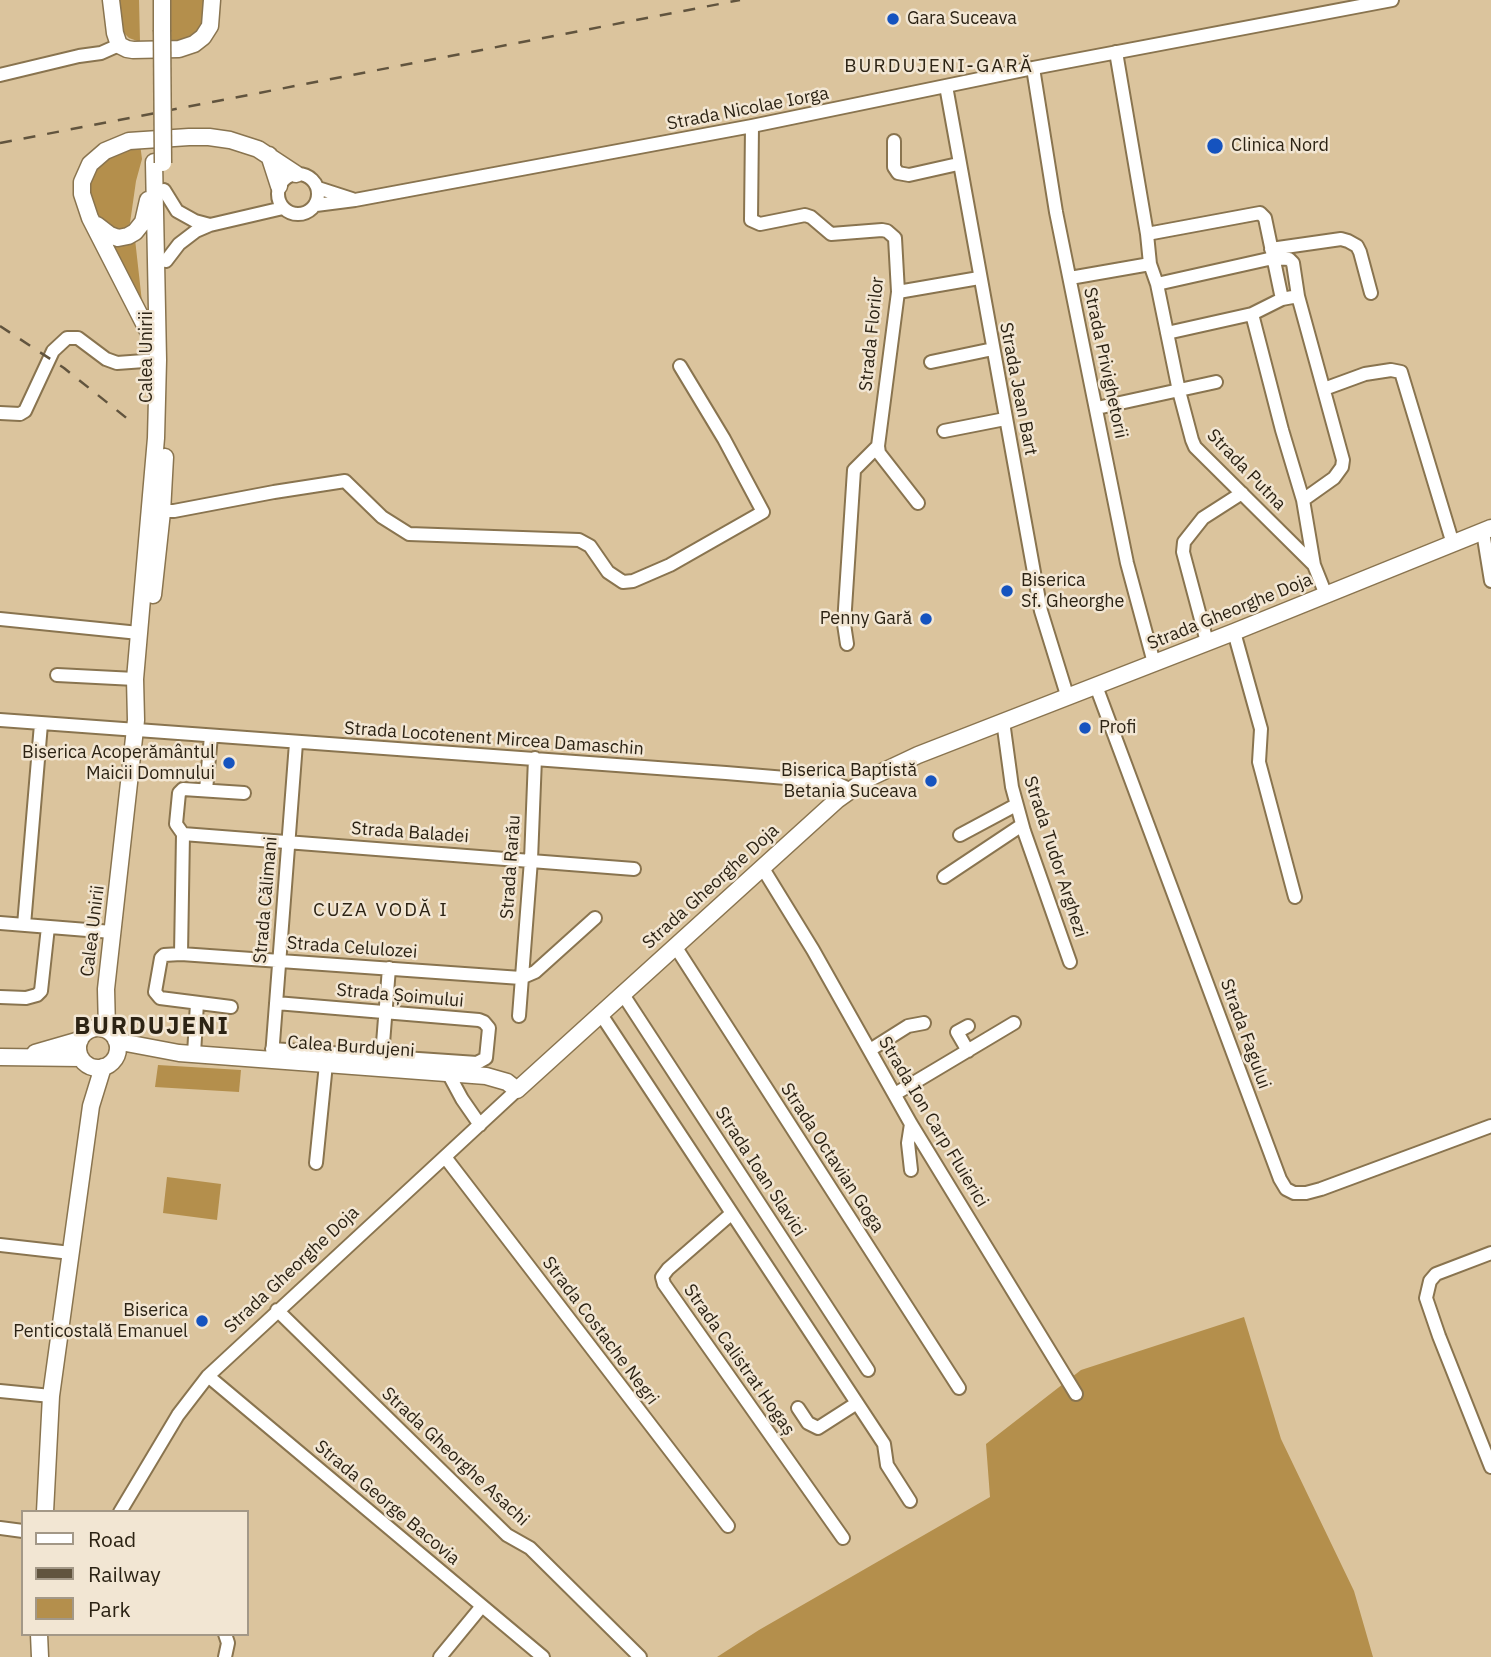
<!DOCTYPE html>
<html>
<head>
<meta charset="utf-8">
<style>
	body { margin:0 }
	#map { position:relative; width:1491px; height:1657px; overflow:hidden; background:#dbc49d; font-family:"IBM Plex Sans",sans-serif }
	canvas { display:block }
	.legend { position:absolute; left:21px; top:1510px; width:228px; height:126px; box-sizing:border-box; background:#f2e6d3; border:2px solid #a39887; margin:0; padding:9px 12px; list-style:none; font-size:21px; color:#2c2314 }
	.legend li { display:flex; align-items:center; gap:14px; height:35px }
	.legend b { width:35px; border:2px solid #a39887 }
</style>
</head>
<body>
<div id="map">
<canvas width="1491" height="1657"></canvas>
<ul class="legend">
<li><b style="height:9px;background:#fff"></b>Road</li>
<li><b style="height:9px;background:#61543e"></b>Railway</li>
<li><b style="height:19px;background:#b48f4c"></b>Park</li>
</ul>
</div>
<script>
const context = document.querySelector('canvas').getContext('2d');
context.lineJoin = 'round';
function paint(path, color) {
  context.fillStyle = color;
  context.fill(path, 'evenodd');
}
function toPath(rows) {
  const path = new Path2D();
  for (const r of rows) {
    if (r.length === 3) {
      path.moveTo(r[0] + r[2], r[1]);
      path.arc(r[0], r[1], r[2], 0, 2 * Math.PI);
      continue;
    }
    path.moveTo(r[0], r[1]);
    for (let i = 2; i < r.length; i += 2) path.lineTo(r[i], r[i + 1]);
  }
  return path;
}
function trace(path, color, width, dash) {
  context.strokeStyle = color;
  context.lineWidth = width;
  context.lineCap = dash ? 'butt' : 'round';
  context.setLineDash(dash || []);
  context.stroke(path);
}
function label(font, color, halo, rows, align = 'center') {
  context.font = font + ' "IBM Plex Sans",sans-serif';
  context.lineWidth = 5;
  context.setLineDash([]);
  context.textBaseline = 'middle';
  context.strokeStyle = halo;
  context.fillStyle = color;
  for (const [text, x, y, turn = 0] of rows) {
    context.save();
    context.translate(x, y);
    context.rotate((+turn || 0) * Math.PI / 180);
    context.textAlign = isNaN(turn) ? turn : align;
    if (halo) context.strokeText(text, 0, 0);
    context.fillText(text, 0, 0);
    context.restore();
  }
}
const green = toPath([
	[117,0,139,0,140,42,129,38,122,31],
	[167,0,205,0,202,24,198,31,187,39,168,45],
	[140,144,142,159,136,181,130,223,124,232,112,232,97,216,89,190,89,181,102,161],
	[103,237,135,239,142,302],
	[158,1065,241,1070,239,1092,155,1087],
	[167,1177,221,1184,217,1220,163,1213],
	[1244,1317,1281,1439,1354,1591,1373,1657,717,1657,759,1630,990,1497,986,1444,1081,1370]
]);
const minor = toPath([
	[1116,52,1147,234,1150,264,1157,284,1179,391,1192,440,1195,447,1314,565],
	[1033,68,1056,212,1127,563,1154,663],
	[0,75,79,56,101,53,119,45],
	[946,86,1041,611,1067,695],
	[752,126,751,220,760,224,805,215,811,217,831,234,882,230,887,231,895,238,898,292,878,446,879,453,918,503],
	[894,141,894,167,898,173,909,175,958,164],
	[298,194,20],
	[318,188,352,199],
	[164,190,177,211,195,221,210,225],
	[316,205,355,200,752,126,1028,69,1392,0],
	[1147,234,1260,213,1265,218,1282,299],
	[1271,249,1341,239,1348,241,1357,246,1360,252,1371,293],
	[166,261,179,244,196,231,210,225,283,208],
	[1070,278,1150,264],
	[1157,284,1273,258,1289,259,1293,263,1298,296],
	[898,292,979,278],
	[1252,314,1282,430,1303,500,1314,565,1326,595],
	[1167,333,1252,314,1282,299,1298,296,1343,460,1342,467,1334,478,1303,500],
	[931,362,993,349],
	[1324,389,1365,374,1391,370,1401,372,1453,544],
	[1097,408,1216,382],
	[0,413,20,414,25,411,53,351,67,338,78,338,106,359,117,363,158,360],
	[944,431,1005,419],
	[156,511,174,511,274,492,345,481,382,517,409,534,579,540,590,546,608,572,623,582,633,581,670,565,763,512,724,439,680,366],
	[1483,532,1491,581],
	[0,619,139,633],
	[1234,632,1261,729,1259,762,1295,897],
	[1207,642,1183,552,1184,542,1203,518,1242,493],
	[847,644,844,624,854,470,878,446],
	[57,675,135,679],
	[1096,686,1280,1179,1286,1189,1294,1193,1306,1193,1321,1189,1491,1126],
	[0,720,726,773,834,782,849,789],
	[1003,721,1012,787,1024,831,1070,962],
	[206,790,211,736],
	[183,834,634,869],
	[960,835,1016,805],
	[762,867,813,950,911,1124,1076,1394],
	[944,877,1022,825],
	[0,923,112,932],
	[24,925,41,724],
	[675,946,959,1388],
	[181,954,183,834,176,824,179,793,183,789,244,793],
	[622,993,868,1370],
	[0,997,26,998,37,995,41,991,48,927],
	[231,1007,160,998,155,992,161,958,164,955,181,954,521,978,535,972,595,918],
	[600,1013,884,1444,887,1465,910,1501],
	[519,1016,531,860,535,758],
	[272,1049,477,1063,486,1058,489,1028,484,1022,479,1020,276,1003],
	[870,1050,908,1026,924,1023],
	[968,1051,957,1032,968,1026],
	[194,1054,197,1003],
	[272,1056,296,743],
	[382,1056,389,968],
	[448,1073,462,1099,480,1125],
	[895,1094,1014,1023],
	[445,1157,728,1526],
	[316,1163,326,1064],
	[911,1170,908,1143,911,1124],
	[731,1214,668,1269,662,1277,664,1284,843,1538],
	[0,1245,71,1253],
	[1491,1253,1436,1274,1430,1281,1426,1298,1439,1336,1491,1467],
	[277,1310,507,1535,530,1548,640,1657],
	[208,1376,543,1657],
	[0,1391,51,1396],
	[798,1408,808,1423,818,1428,857,1403],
	[120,1512,178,1415,208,1376,517,1090],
	[0,1528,23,1531],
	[225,1657,228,1643,225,1634],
	[440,1657,482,1606]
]);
const major = toPath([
	[111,0,115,33,119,45,127,49,133,50,179,49,194,44,203,37,210,26,212,0],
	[162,0,162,30],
	[269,155,279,186],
	[97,225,110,235,118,238,128,236,135,232,143,222,148,200],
	[154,343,90,218,82,194,82,182,90,164,105,151,129,141,189,137,209,137,230,140,258,149,296,174],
	[153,595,162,512,165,457],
	[98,1048,20],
	[107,1030,106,989,136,720,135,679,156,438,158,360,154,162],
	[116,1040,126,1043,179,1053,486,1076,507,1082,517,1090,837,800,865,780,918,755,1234,632,1491,528],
	[35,1053,80,1040],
	[0,1057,81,1058],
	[45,1512,51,1396,91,1106,103,1067],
	[39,1634,40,1657]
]);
const rail = toPath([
	[0,143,740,0],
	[0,326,64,368,129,420]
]);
const majorBridge = toPath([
	[162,30,163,163]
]);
const markers = [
	[893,19,7,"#1553bf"],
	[1215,146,9,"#1553bf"],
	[1007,591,7,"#1553bf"],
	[926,619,7,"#1553bf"],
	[1085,728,7,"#1553bf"],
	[229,763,7,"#1553bf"],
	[931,781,7,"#1553bf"],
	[202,1321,7,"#1553bf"]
];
const poiNames = [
	["Gara Suceava",907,19],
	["Clinica Nord",1231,146],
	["Biserica",1021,581],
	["Sf. Gheorghe",1021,602],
	["Penny Gară",912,619,"right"],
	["Profi",1099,728],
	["Biserica Acoperământul",215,753,"right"],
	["Maicii Domnului",215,774,"right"],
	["Biserica Baptistă",917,771,"right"],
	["Betania Suceava",917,792,"right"],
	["Biserica",188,1311,"right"],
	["Penticostală Emanuel",188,1332,"right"]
];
const streetNames = [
	["Strada Nicolae Iorga",748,109,-11],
	["Strada Florilor",872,334,-84],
	["Calea Unirii",147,357,-90],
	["Strada Privighetorii",1105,363,78],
	["Strada Jean Bart",1018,389,79],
	["Strada Putna",1246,470,46],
	["Strada Gheorghe Doja",1230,612,-22],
	["Strada Locotenent Mircea Damaschin",494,739,4],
	["Strada Baladei",410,833,4],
	["Strada Tudor Arghezi",1055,857,72],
	["Strada Rarău",511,867,-86],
	["Strada Gheorghe Doja",711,887,-42],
	["Strada Călimani",266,900,-85],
	["Calea Unirii",93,931,-83],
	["Strada Celulozei",352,948,4],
	["Strada Șoimului",400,996,5],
	["Strada Fagului",1245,1034,70],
	["Calea Burdujeni",351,1047,4],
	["Strada Ion Carp Fluierici",933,1122,59],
	["Strada Octavian Goga",832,1158,57],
	["Strada Ioan Slavici",760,1172,57],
	["Strada Gheorghe Doja",292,1270,-43],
	["Strada Costache Negri",600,1331,53],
	["Strada Calistrat Hogaș",739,1360,55],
	["Strada Gheorghe Asachi",455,1457,43],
	["Strada George Bacovia",387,1503,40]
];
const neighbourhoodNames = [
	["BURDUJENI-GARĂ",939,67],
	["CUZA VODĂ I",381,911]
];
const districtNames = [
	["BURDUJENI",152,1027]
];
paint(green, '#b48f4c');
trace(minor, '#89744f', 16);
trace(major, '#89744f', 19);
trace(minor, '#fff', 12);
trace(major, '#fff', 16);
trace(rail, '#61543e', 2.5, [12, 12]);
trace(majorBridge, '#89744f', 19, []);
trace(majorBridge, '#fff', 16);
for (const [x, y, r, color] of markers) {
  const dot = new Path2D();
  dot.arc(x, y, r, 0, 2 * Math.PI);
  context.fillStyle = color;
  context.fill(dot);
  trace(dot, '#f2e6d3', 2.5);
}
label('18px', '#2c2314', '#f2e6d3', poiNames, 'left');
label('18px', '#2c2314', '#f2e6d3', streetNames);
context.letterSpacing = '2px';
label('19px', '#2c2314', '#f2e6d3', neighbourhoodNames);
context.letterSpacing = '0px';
context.letterSpacing = '2px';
label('bold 24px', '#2c2314', '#f2e6d3', districtNames);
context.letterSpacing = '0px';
</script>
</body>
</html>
